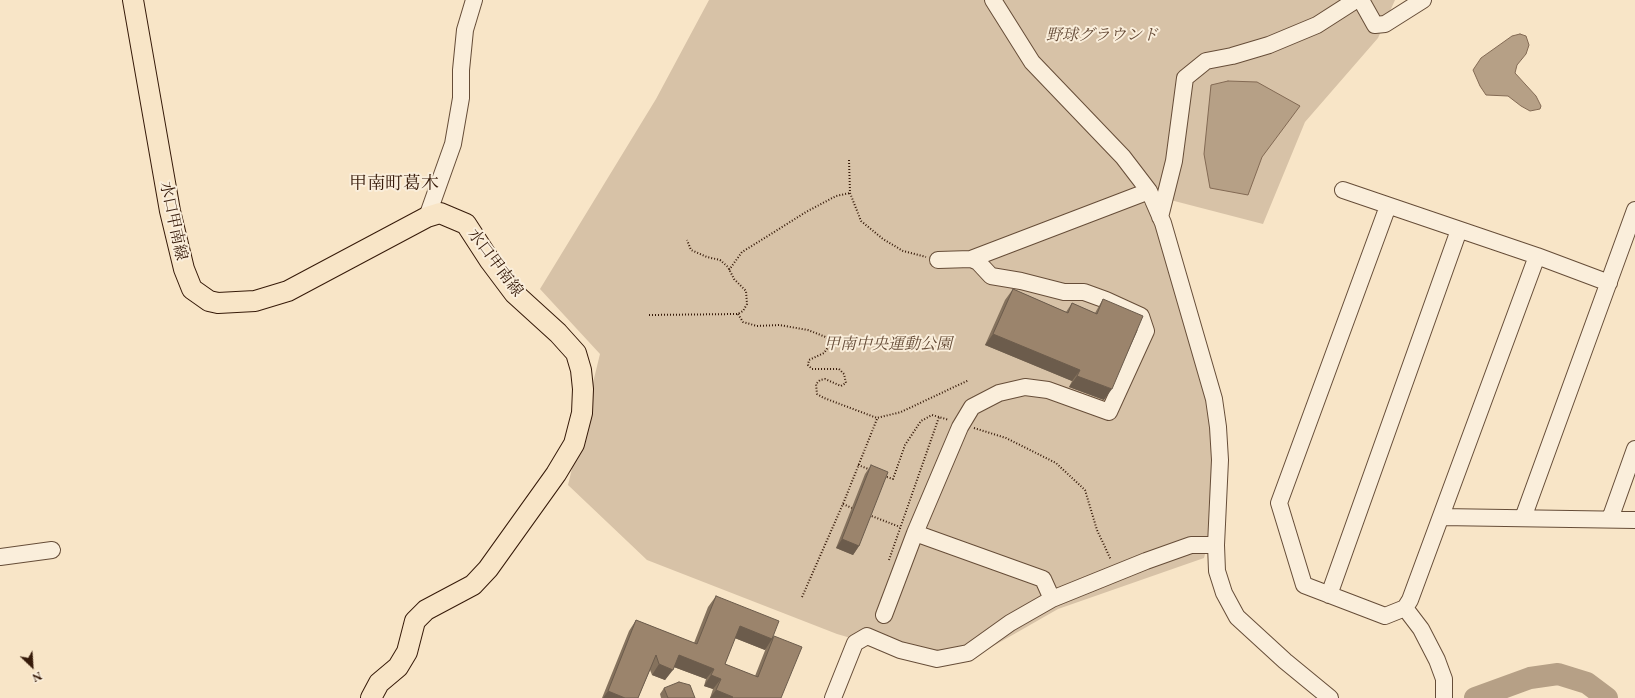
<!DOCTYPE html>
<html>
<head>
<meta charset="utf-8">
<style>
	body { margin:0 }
	#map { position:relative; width:1635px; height:698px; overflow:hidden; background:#f8e5c7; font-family:"EB Garamond",serif }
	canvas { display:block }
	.north { position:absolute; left:12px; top:646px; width:40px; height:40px; -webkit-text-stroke:3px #faeedb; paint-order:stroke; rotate:155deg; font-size:11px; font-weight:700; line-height:16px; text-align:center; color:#361a09 }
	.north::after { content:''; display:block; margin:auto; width:14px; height:18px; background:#361a09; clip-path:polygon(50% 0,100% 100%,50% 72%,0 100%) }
</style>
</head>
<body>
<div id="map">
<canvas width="1635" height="698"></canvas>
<div class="north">N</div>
</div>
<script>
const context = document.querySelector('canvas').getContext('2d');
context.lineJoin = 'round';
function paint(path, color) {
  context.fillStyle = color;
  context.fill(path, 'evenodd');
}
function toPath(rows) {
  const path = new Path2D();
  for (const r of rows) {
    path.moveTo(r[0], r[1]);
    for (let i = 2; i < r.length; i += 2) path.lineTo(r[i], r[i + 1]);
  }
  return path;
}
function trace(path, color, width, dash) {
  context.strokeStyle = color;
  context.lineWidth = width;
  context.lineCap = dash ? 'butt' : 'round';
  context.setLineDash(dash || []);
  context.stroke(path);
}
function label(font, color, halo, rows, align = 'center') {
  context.font = font + ' "EB Garamond","Noto Serif JP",serif';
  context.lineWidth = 4;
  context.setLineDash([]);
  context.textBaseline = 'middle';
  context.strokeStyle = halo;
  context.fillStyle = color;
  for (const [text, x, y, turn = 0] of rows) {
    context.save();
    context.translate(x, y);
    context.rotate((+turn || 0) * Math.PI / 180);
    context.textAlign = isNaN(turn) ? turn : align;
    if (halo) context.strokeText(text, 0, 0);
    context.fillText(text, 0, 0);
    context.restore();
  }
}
const green = toPath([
	[709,0,1395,0,1378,38,1305,122,1263,224,1132,190,1151,211,1207,398,1214,465,1211,531,1204,558,1058,609,981,653,940,664,837,634,647,560,568,485,600,354,540,289,656,99]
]);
const water = toPath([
	[1520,34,1526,36,1529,45,1526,54,1517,65,1515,73,1536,96,1541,106,1540,109,1530,111,1521,106,1508,96,1486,95,1480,86,1473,70,1481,58,1512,36,1520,34],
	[1228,81,1257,82,1300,106,1262,157,1248,195,1210,188,1204,154,1211,85,1228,81]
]);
const river = toPath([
	[1475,698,1530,678,1558,674,1587,683,1607,698]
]);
const path = toPath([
	[849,160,850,193,861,221,883,239,903,251,926,257],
	[729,270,742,252,763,239,806,212,836,196,850,193],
	[738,314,743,322,757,326,779,325,808,330,828,338,829,346,824,353,809,360,808,365,812,369,839,369,844,374,846,383,841,386,825,379,820,380,816,384,817,394,824,398,877,418,901,412,969,380],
	[649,315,738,314,743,311,747,304,746,291,734,279,728,267,720,260,707,257,691,250,687,240],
	[974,428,1006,438,1056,463,1085,490,1097,530,1111,560],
	[858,465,871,470],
	[884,476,893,479,905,445,921,421,932,415,939,417],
	[843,504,854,509],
	[869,515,900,527],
	[889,560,939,417,949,420],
	[802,597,843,504,877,419]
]);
const minor = toPath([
	[993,0,1032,62,1123,157,1149,191,1163,223,1214,399,1218,427,1220,460,1216,545,1217,571,1224,593,1237,617,1285,661,1330,698],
	[1361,0,1375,25,1385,24,1423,0],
	[1343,190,1537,256,1609,283],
	[1388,206,1279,503,1304,585,1385,616,1405,608,1410,600,1537,256],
	[427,217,453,144,461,98,461,70,465,30,474,0],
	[1160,217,1174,161,1185,78,1206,61,1232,56,1269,45,1317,25,1356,0],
	[938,260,971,259,1149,191],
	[1441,517,1635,520],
	[1523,518,1635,210],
	[1610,519,1635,449],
	[915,533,1043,579,1052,599],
	[0,557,52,550],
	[1329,595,1459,230],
	[1405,608,1421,629,1437,660,1444,679,1444,698],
	[884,615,915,533,960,427,972,407,999,393,1025,387,1048,390,1109,412,1146,331,1141,316,1106,300,1084,292,1064,292,1021,281,991,276,978,262,971,259],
	[833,698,855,643,867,636,900,650,937,659,968,653,1010,623,1052,599,1146,561,1191,545,1216,545]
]);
const major = toPath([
	[133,0,170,211,184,269,192,289,209,301,218,303,255,301,288,291,427,217,440,213,466,224,490,261,514,293,558,333,576,353,581,370,583,389,582,413,574,444,556,474,488,569,473,585,426,610,415,621,407,652,398,667,379,683,371,698]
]);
const wall = toPath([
	[1013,289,1066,312,1072,303,1095,313,1103,299,1104,400,1069,387,1072,381,985,345,1005,300],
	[871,465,859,546,853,555,836,548,865,474],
	[716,596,773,637,781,698,710,698,713,689,704,686,706,679,674,667,665,680,652,675,650,670,638,698,602,698,629,631,636,620,694,643,708,607],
	[735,638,765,650,766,648,755,676,725,664],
	[664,688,695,698,661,698,660,694]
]);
const shadedWall = toPath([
	[993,334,1080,370,1072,381,985,345],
	[1077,376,1112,389,1104,400,1069,387],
	[842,539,859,546,853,555,836,548],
	[740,626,772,639,765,650,732,637],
	[679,655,714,669,706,679,671,666],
	[659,664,673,670,665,680,652,675],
	[711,675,721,679,713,689,704,686],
	[716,690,733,697,732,698,710,698],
	[608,691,625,698,603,698]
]);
const building = toPath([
	[1013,289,1068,313,1072,303,1097,314,1103,299,1143,316,1112,389,1077,376,1080,370,993,334,1013,289],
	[871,465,888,472,859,546,842,539,871,465],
	[716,596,779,621,772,639,740,626,725,664,758,677,774,636,802,647,781,698,732,698,733,697,716,690,721,679,711,675,714,669,679,655,673,670,659,664,656,655,638,698,625,698,608,691,636,620,697,644,716,596],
	[679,682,690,685,695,698,668,698,664,688,679,682]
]);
const parkNames = [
	["野球グラウンド",1102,36],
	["甲南中央運動公園",888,345]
];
const streetNames = [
	["水口甲南線",173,221,78],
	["水口甲南線",495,263,53]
];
const quarterNames = [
	["甲南町葛木",394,184]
];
paint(green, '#d7c2a7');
paint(water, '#b6a086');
trace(water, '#836a54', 1);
trace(river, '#b6a086', 22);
trace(minor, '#664d38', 18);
trace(major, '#361a09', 22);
trace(path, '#361a09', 2, [1, 2]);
trace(minor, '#faeedb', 16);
trace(major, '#f8e5c7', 20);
paint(wall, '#85725d');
paint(shadedWall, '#6c5c4c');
paint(building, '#9b846c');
trace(building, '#6c5c4c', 1);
label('italic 16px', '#664c38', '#faeedb', parkNames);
label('16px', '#361a09', '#faeedb', streetNames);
label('18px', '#361a09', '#faeedb', quarterNames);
</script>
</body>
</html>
